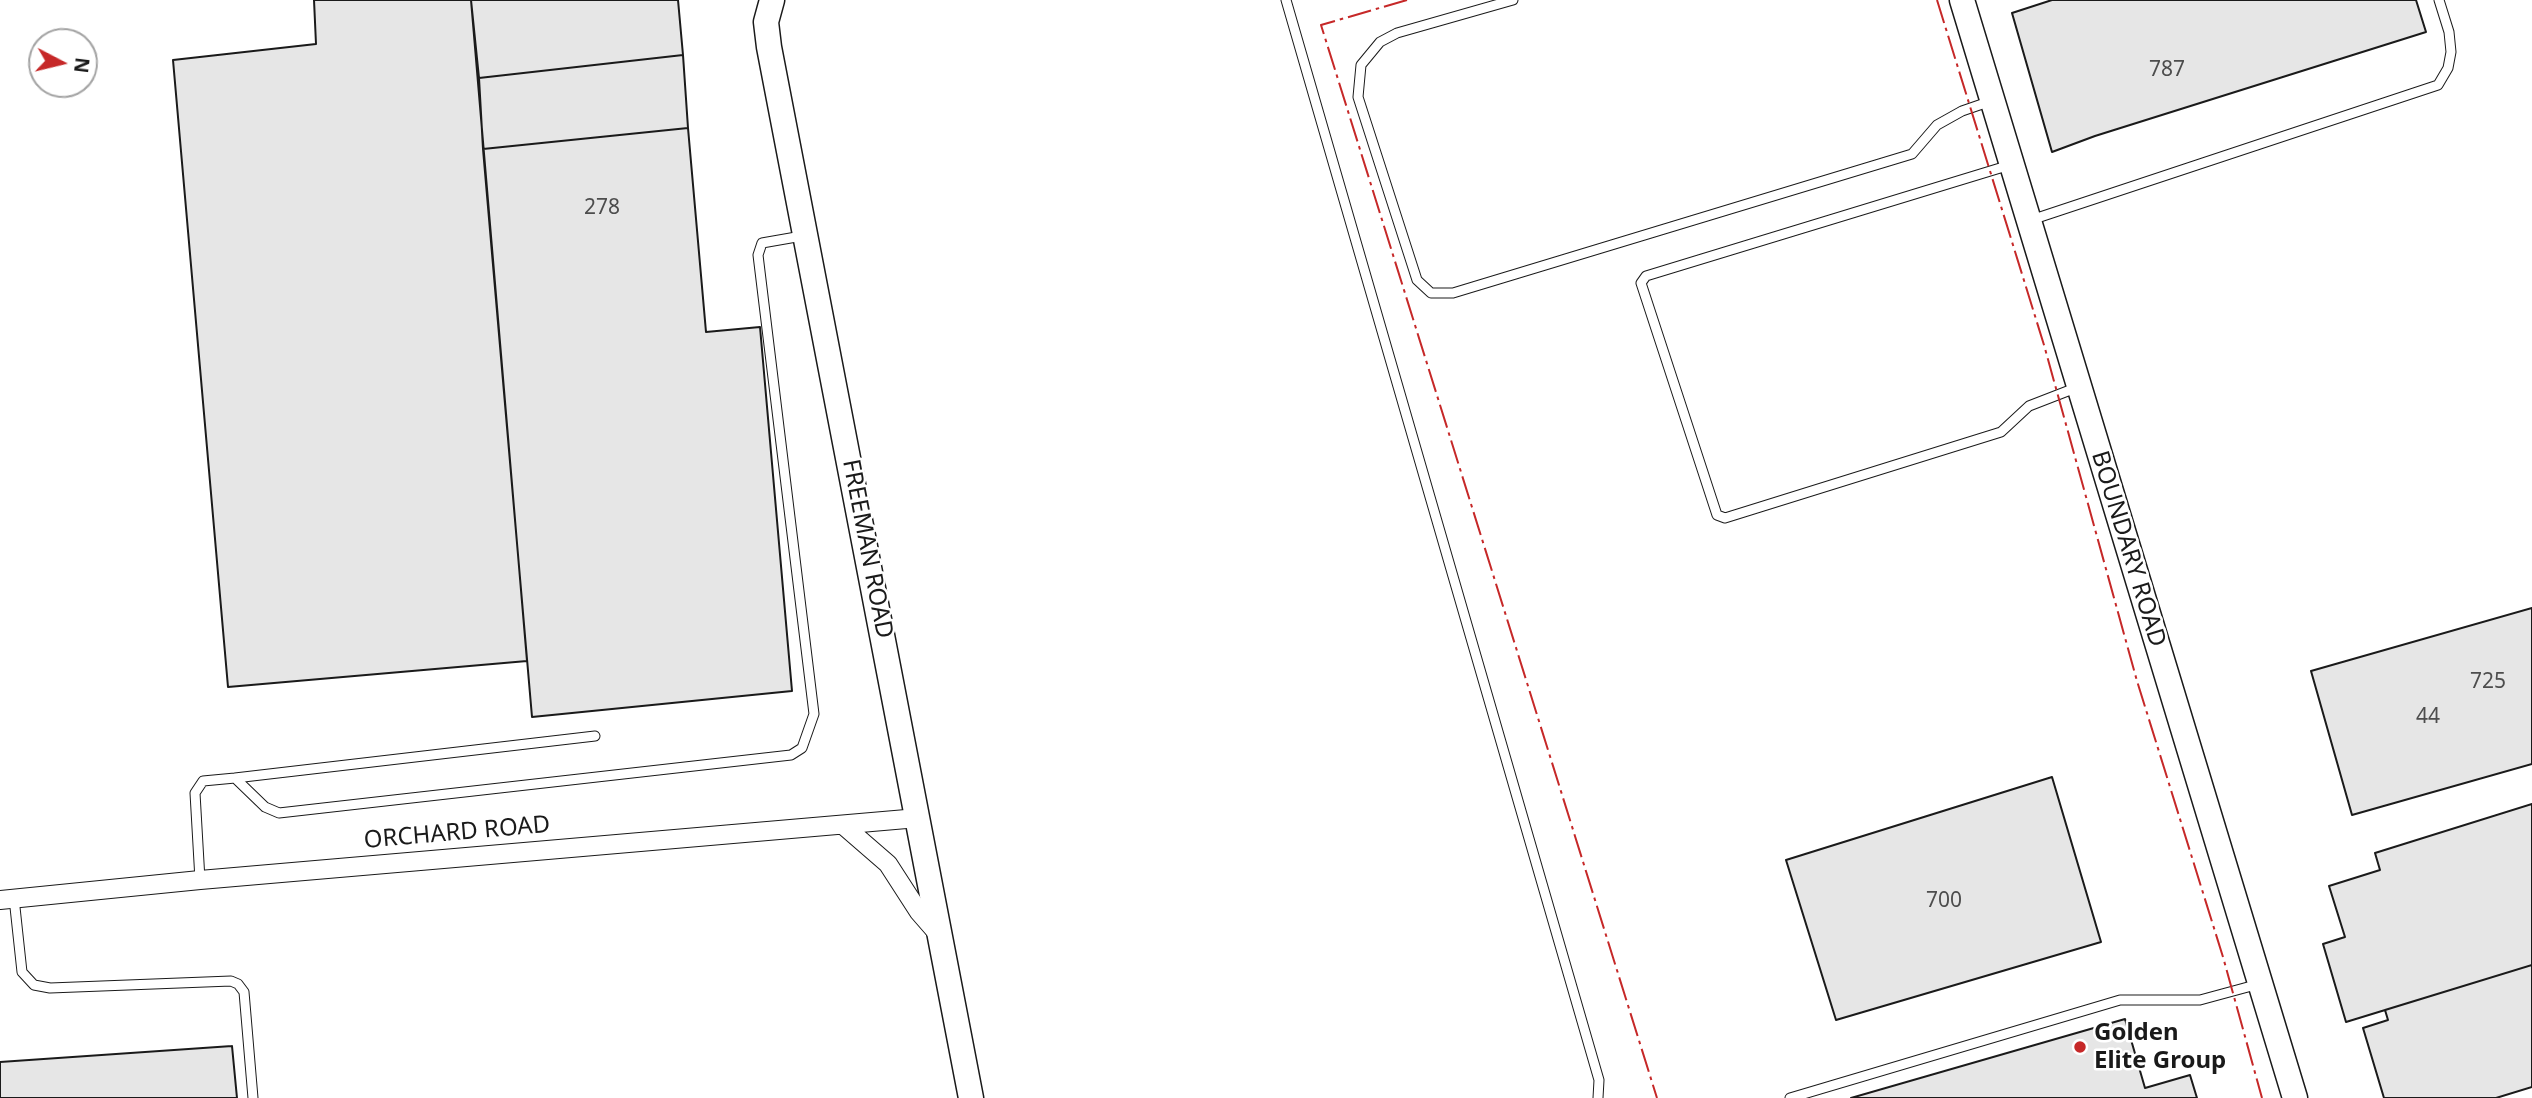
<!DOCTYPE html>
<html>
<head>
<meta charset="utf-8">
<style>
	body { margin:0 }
	#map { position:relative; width:2532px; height:1098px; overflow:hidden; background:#fff; font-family:"Noto Sans",sans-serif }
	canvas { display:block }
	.north { position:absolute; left:28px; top:28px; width:70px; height:70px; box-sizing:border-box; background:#fff; border:2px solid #a3a3a3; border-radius:50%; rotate:97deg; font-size:19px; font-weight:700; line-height:28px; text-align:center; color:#1a1a1a }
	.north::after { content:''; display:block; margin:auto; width:24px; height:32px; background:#c62828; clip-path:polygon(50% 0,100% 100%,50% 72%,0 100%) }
</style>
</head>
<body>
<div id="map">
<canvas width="2532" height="1098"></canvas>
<div class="north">N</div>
</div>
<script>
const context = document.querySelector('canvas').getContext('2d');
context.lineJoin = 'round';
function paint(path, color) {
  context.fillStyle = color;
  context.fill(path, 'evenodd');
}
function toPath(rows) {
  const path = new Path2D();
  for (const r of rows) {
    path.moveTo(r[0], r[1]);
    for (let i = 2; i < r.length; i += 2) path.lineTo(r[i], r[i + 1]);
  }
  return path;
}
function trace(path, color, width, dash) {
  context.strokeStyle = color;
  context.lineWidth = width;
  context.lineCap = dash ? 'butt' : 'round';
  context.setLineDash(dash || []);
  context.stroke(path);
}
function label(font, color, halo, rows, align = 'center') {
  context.font = font + ' "Noto Sans",sans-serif';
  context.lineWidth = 5;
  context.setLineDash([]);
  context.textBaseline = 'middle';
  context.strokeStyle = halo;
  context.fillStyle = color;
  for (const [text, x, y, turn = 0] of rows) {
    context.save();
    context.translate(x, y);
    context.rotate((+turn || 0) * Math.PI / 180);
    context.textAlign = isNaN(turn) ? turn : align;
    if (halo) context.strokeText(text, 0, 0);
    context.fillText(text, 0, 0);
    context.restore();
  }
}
const building = toPath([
	[314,0,471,0,527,661,228,687,173,60,316,44,314,0],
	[471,0,678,0,683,55,479,78,471,0],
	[2052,0,2416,0,2426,32,2095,136,2052,152,2012,13,2052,0],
	[683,55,688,128,483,149,479,78,683,55],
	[688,128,706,332,760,327,792,691,532,717,483,149,688,128],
	[2532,608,2532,764,2352,815,2311,671,2532,608],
	[2052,777,2101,942,1836,1020,1786,860,2052,777],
	[2532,804,2532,965,2346,1022,2323,944,2345,937,2329,886,2380,870,2375,853,2532,804],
	[2532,965,2532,1087,2496,1098,2384,1098,2363,1028,2388,1020,2385,1010,2532,965],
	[2125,1019,2145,1088,2190,1075,2197,1098,1851,1098,2125,1019],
	[232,1046,237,1098,0,1098,0,1062,232,1046]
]);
const lane = toPath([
	[1286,0,1599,1080,1598,1098],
	[1513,0,1397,33,1380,42,1361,65,1358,97,1417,280,1431,293,1453,293,1912,154,1937,125,1962,111,1991,101],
	[2010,165,1646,276,1641,283,1717,515,1725,518,2001,432,2029,406,2078,387],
	[2031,220,2438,85,2448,68,2451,52,2449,32,2439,0],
	[235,778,595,736],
	[200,880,195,793,203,781,235,778,265,807,279,813,791,755,802,748,814,714,758,255,762,243,802,236],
	[14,898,22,972,34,985,50,988,231,981,238,984,244,992,253,1098],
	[1790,1098,2120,1000,2200,1000,2259,984]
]);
const street = toPath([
	[843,825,888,864,919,912,939,935],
	[0,900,200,880,918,818]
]);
const secondary = toPath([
	[772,0,766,22,769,47,971,1098],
	[1962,0,2295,1098]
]);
const power = toPath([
	[1407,0,1321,25,1657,1098],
	[1937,0,2044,345,2137,681,2223,957,2262,1098]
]);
const markers = [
	[2080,1047,7,"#c62828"]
];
const numberNames = [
	["787",2167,70],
	["278",602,208],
	["725",2488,682],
	["44",2428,717],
	["700",1944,901]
];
const streetNames = [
	["FREEMAN ROAD",867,549,79],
	["BOUNDARY ROAD",2128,549,73],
	["ORCHARD ROAD",457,833,-5]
];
const poiNames = [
	["Golden",2094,1033],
	["Elite Group",2094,1061]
];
paint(building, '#e6e6e6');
trace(building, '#1a1a1a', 2);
trace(lane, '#1a1a1a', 11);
trace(street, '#1a1a1a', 20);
trace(secondary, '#1a1a1a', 27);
trace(lane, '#fff', 9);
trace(street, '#fff', 18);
trace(secondary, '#fff', 24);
trace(power, '#c62828', 2, [24, 5, 3.5, 5]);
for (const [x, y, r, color] of markers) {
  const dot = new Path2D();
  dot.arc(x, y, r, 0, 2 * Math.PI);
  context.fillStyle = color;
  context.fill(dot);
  trace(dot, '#fff', 2.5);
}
label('21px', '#4d4d4d', null, numberNames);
label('24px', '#1a1a1a', '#fff', streetNames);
label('bold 24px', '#1a1a1a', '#fff', poiNames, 'left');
</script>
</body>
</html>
